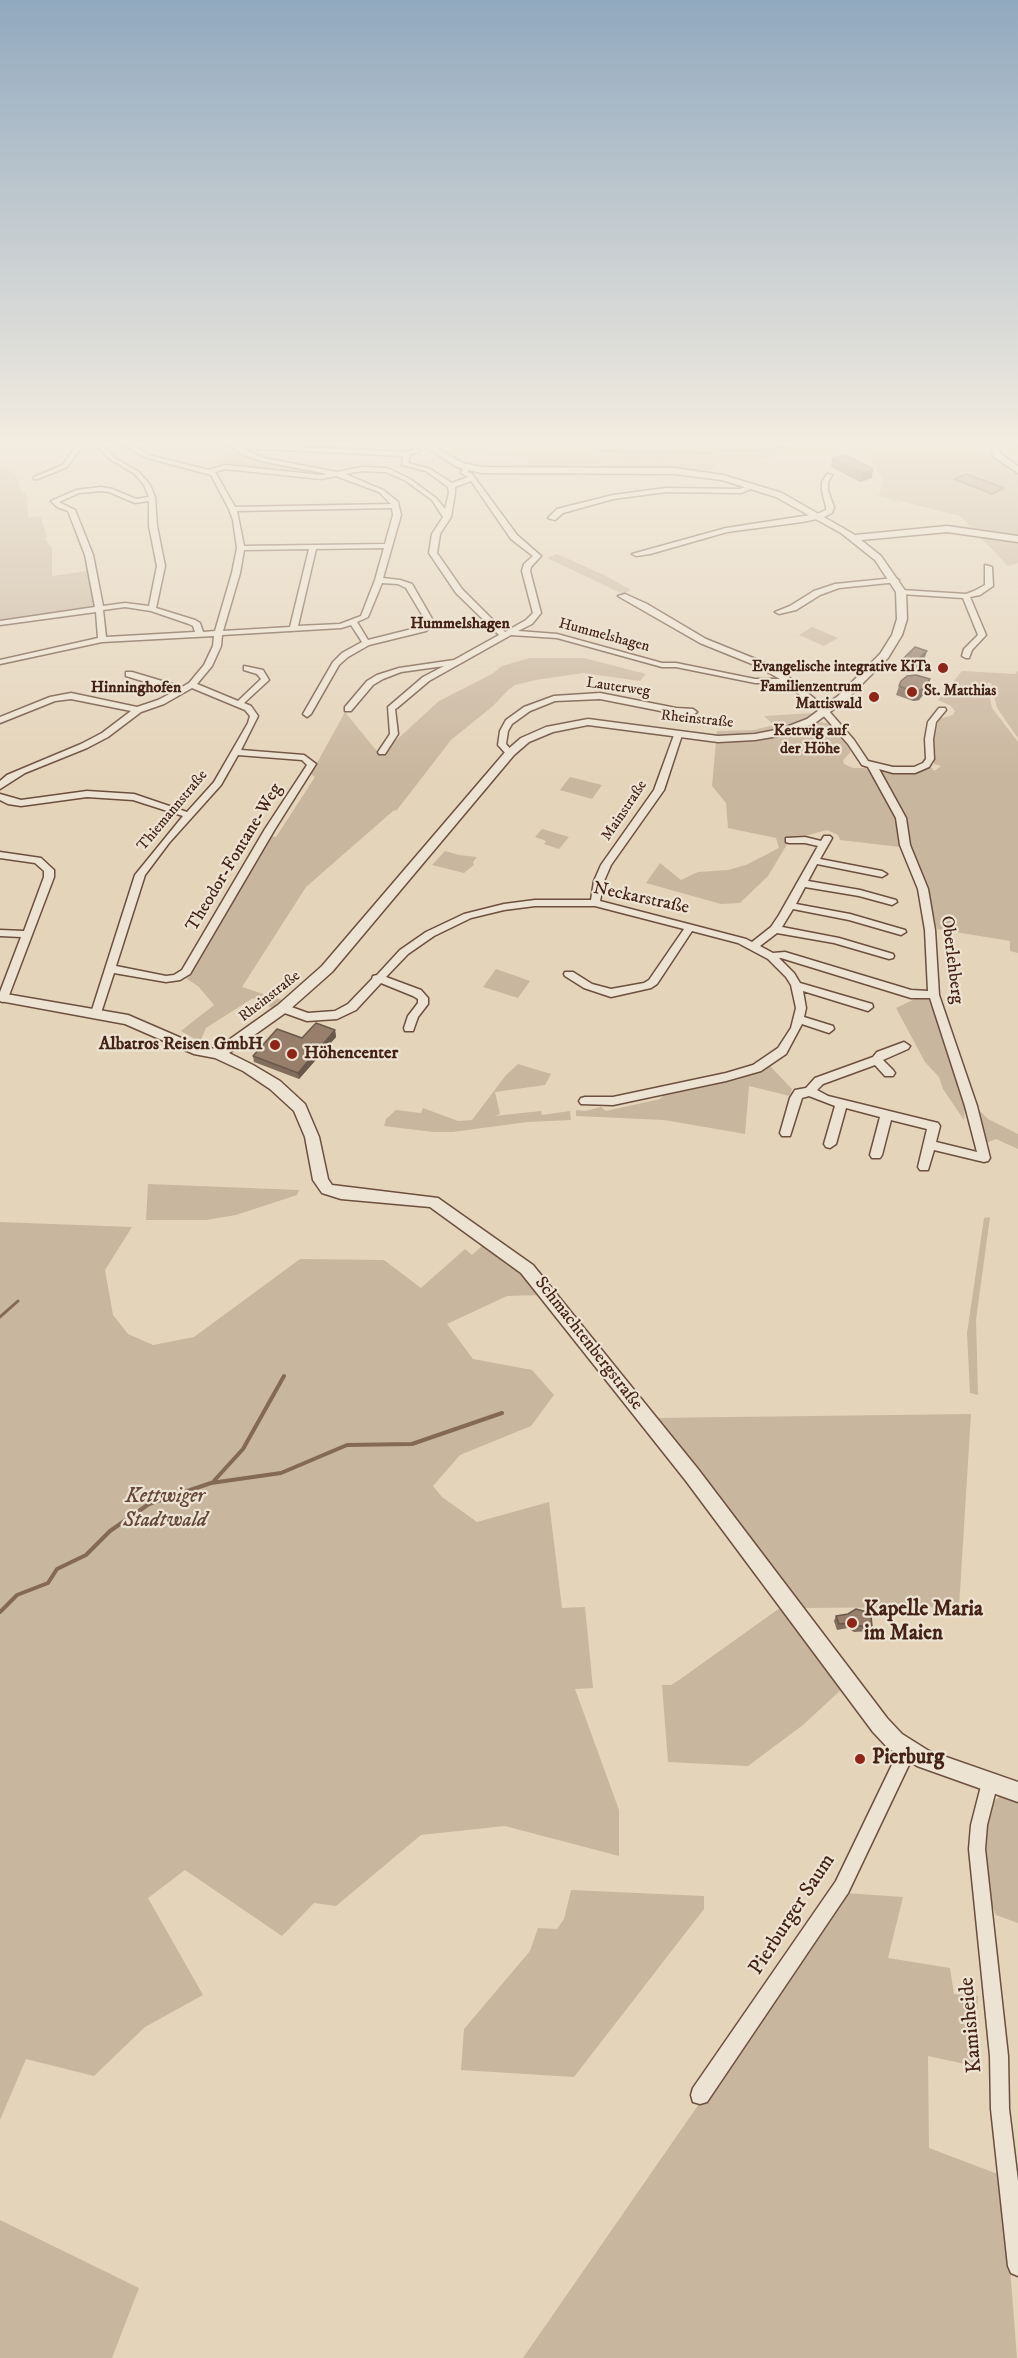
<!DOCTYPE html>
<html>
<head>
<meta charset="utf-8">
<style>
	body { margin:0 }
	canvas { display:block; background:#e4d4ba }
</style>
</head>
<body>
<canvas width="1018" height="2358"></canvas>
<script>
const context = document.querySelector('canvas').getContext('2d');
context.lineJoin = 'round';
function paint(path, color) {
  context.fillStyle = color;
  context.fill(path, 'evenodd');
}
function toPath(rows) {
  const path = new Path2D();
  for (const r of rows) {
    path.moveTo(r[0], r[1]);
    for (let i = 2; i < r.length; i += 2) path.lineTo(r[i], r[i + 1]);
  }
  return path;
}
function trace(path, color, width, dash) {
  context.strokeStyle = color;
  context.lineWidth = width;
  context.lineCap = dash ? 'butt' : 'round';
  context.setLineDash(dash || []);
  context.stroke(path);
}
function label(font, color, halo, rows, align = 'center') {
  context.font = font + ' "IM FELL DW Pica",serif';
  context.lineWidth = 4.5;
  context.setLineDash([]);
  context.textBaseline = 'middle';
  context.strokeStyle = halo;
  context.fillStyle = color;
  for (const [text, x, y, turn = 0] of rows) {
    context.save();
    context.translate(x, y);
    context.rotate((+turn || 0) * Math.PI / 180);
    context.textAlign = isNaN(turn) ? turn : align;
    if (halo) context.strokeText(text, 0, 0);
    context.fillText(text, 0, 0);
    context.restore();
  }
}
const green = toPath([
	[448,446,828,446,820,452,822,455,785,455,728,463,619,461,555,469,527,469,528,457,454,454],
	[829,446,958,446,988,450,999,463,1018,473,1018,563,1008,566,960,516,879,496,883,480,866,452],
	[232,450,252,460,324,474,319,475,211,462,222,458],
	[626,462,682,464,716,464,709,473,569,470],
	[4,466,16,475,22,493,26,492,28,517,41,516,47,538,44,538,52,548,52,576,87,571,95,606,0,620,0,467],
	[557,554,606,576,631,590,623,594,547,558],
	[812,627,838,638,824,646,799,635],
	[530,658,584,658,646,674,640,681,583,673,536,680,515,685,508,690,493,706,451,740,397,810,393,811,306,887,242,987,282,1000,272,1008,253,998,206,1028,200,1042,181,1031,214,1005,198,986,187,979,272,836,276,837,315,777,311,774,345,712,380,755,439,701,492,674,502,666],
	[962,671,1015,674,1018,671,1018,738,997,708,991,683,987,683,992,708,1018,742,1018,953,1010,951,1010,941,937,929,926,888,878,770,916,773,931,767,934,771,941,766,934,764,934,739,939,719,953,715,955,711,951,706,938,700],
	[813,713,805,720,780,729,748,735,716,735,717,731,753,730,774,725,764,716],
	[820,722,831,724,850,749,850,753,843,760,844,764,853,768,865,768,872,771,896,816,900,847,840,840,838,835,827,830,809,835,792,836,768,876,740,903,721,904,646,883,660,863,681,880,698,872,728,870,746,865,779,848,776,838,728,828,726,803,712,786,716,742,740,742,774,738,789,735],
	[570,777,602,785,592,799,560,790],
	[542,829,569,837,559,849,544,844,546,841,535,837],
	[445,851,459,855,477,857,473,862,474,865,464,873,432,865],
	[496,969,530,981,518,998,483,987],
	[919,997,931,998,965,1104,964,1120,943,1089,939,1077,925,1062,896,1008],
	[518,1064,551,1074,545,1085,495,1092,500,1114,494,1116,541,1111,542,1115,570,1111,571,1120,528,1122,452,1132,433,1132,384,1126,386,1119,396,1110,421,1113,423,1108,458,1121,472,1120,506,1075],
	[770,1066,792,1089,790,1096,749,1086,745,1134,664,1120,576,1116,576,1110,585,1111,601,1107,606,1111,660,1099,663,1096,740,1079],
	[978,1109,988,1119,1018,1134,1018,1149,996,1139,986,1143],
	[148,1184,299,1190,297,1195,236,1215,206,1220,146,1220],
	[990,1217,976,1320,978,1395,970,1393,967,1333,984,1218],
	[0,1222,132,1227,105,1270,113,1315,128,1334,153,1345,194,1337,300,1259,384,1260,421,1288,465,1249,472,1255,486,1242,526,1271,545,1295,507,1296,447,1324,473,1359,532,1370,554,1395,531,1426,460,1455,433,1486,442,1497,477,1522,549,1502,562,1608,585,1607,593,1688,575,1689,619,1810,619,1856,505,1826,421,1835,336,1906,314,1903,282,1936,185,1870,148,1898,203,1995,145,2027,94,2076,26,2059,0,2120],
	[971,1414,959,1607,795,1608,652,1418],
	[784,1605,844,1687,803,1725,748,1766,668,1762,662,1685,671,1685,679,1680],
	[1003,1794,1018,1800,1018,1923,996,1915,990,1900,982,1844,994,1801],
	[571,1890,704,1896,704,1909,574,2077,461,2070,464,2029,530,1951,538,1928,557,1929,564,1919],
	[845,1893,903,1897,888,1958,950,1968,954,1994,978,1996,974,2066,928,2056,929,2148,1003,2176,1017,2358,523,2358],
	[0,2220,139,2288,112,2358,0,2358]
]);
const water = toPath([
	[966,474,1004,488,992,494,954,479,966,474]
]);
const streamFar2 = toPath([
	[715,450,757,451,789,446],
	[596,451,712,453]
]);
const streamFar1 = toPath([
	[0,1317,18,1301]
]);
const stream = toPath([
	[212,1483,243,1449,284,1376],
	[0,1612,17,1595,48,1583,57,1569,86,1555,110,1531,149,1504,211,1483,281,1473,347,1445,412,1444,502,1413]
]);
const minor = toPath([
	[76,446,82,446,67,467,38,479,34,479,34,477,63,465,76,446],
	[97,446,103,446,115,458,139,472,150,485,155,497,157,526,165,566,156,608,195,620,200,623,203,632,215,631,232,573,237,548,233,520,229,509,211,475,144,457,126,446,133,446,148,455,209,470,225,465,321,475,328,474,261,461,242,454,230,446,237,446,264,458,337,472,362,467,387,468,410,479,436,498,445,509,449,493,448,487,426,471,402,465,403,456,244,448,241,446,278,446,407,452,417,449,420,451,410,455,408,463,430,469,452,483,468,477,461,473,464,466,468,466,468,472,472,474,517,535,541,556,531,567,530,571,541,613,532,624,518,631,557,634,662,663,676,663,755,679,780,679,757,666,700,643,618,596,625,594,647,604,706,639,763,662,785,674,828,710,854,740,868,761,893,767,914,767,923,763,926,759,925,739,928,722,939,708,945,708,946,710,936,722,933,739,934,759,929,767,915,773,893,773,879,769,906,818,910,845,928,889,935,930,939,995,977,1106,990,1158,988,1161,984,1162,934,1150,928,1170,920,1170,918,1167,927,1129,891,1120,882,1155,880,1158,872,1158,870,1155,880,1117,846,1108,836,1144,830,1148,826,1147,824,1144,835,1106,809,1096,802,1098,790,1136,782,1136,780,1133,790,1098,795,1090,806,1088,815,1078,873,1057,877,1052,904,1042,910,1046,908,1049,883,1060,893,1070,895,1073,893,1076,885,1076,875,1065,823,1084,817,1090,828,1096,938,1123,940,1126,936,1142,977,1152,965,1106,930,998,911,998,781,958,779,958,794,973,800,983,872,1004,873,1007,868,1011,803,991,806,1008,804,1017,833,1026,834,1029,829,1033,802,1024,786,1054,761,1071,726,1081,613,1105,581,1104,579,1101,581,1098,585,1097,613,1097,726,1073,753,1065,778,1048,791,1028,796,1008,791,985,786,977,768,959,738,943,692,931,657,984,651,988,611,997,584,988,565,976,564,974,565,972,573,972,592,984,611,989,644,983,649,980,684,929,595,906,535,906,504,910,471,918,434,936,408,954,386,977,421,990,428,998,428,1004,418,1017,413,1031,405,1031,404,1028,408,1016,418,1003,418,999,413,996,381,983,356,1010,337,1019,307,1021,279,1011,278,1008,283,1004,308,1013,335,1011,348,1004,372,979,373,976,377,975,400,950,426,932,464,914,504,904,535,900,591,900,594,881,601,865,654,790,674,735,678,732,682,735,664,790,611,865,604,881,600,901,746,939,752,942,771,927,779,915,818,846,805,843,789,843,786,842,786,838,805,837,821,841,824,836,830,836,832,838,820,859,882,871,887,874,882,877,817,864,808,881,860,890,896,900,897,902,892,905,859,896,805,887,796,904,850,914,905,930,906,932,901,935,849,920,793,909,782,927,839,938,893,954,894,956,893,958,889,959,834,943,777,933,760,946,773,953,785,952,911,990,928,991,925,930,918,889,900,845,896,818,868,767,862,765,848,744,822,714,786,683,755,683,676,667,662,667,557,638,511,635,429,681,397,708,395,709,398,734,385,754,379,754,378,752,390,734,388,707,423,677,444,666,401,672,383,679,373,685,351,711,345,711,345,707,367,681,377,675,399,668,454,660,499,635,456,593,429,553,432,534,443,517,432,500,406,481,386,472,362,471,345,474,383,490,398,502,401,515,383,578,400,580,412,584,435,624,426,631,369,645,348,657,339,665,311,714,307,717,303,714,333,662,342,653,362,642,351,625,341,628,222,635,221,646,212,666,197,684,238,701,261,679,257,674,244,670,244,666,263,670,269,680,244,703,251,706,258,716,241,750,304,755,316,764,275,829,190,974,180,980,166,982,114,973,101,1013,100,1016,92,1016,91,1013,135,875,183,816,133,800,87,797,21,806,8,804,0,800,0,794,21,800,87,791,134,794,187,812,214,782,248,723,250,716,245,710,192,688,164,704,141,712,108,737,87,748,25,773,0,789,0,781,7,775,81,744,102,733,131,711,71,699,55,701,0,723,0,717,50,697,71,693,137,707,158,700,175,691,126,676,126,672,132,672,182,687,189,683,204,665,213,646,214,636,102,642,0,664,0,660,98,638,96,612,0,625,0,621,95,607,85,555,68,511,57,507,51,501,76,490,101,487,112,489,136,499,149,497,144,485,135,474,111,460,97,446],
	[225,469,321,479,336,476,379,492,391,504,235,507,215,472,225,469],
	[471,481,511,539,533,556,524,564,522,571,533,613,526,620,505,632,462,589,437,553,440,534,451,517,455,493,455,487,471,481],
	[101,491,109,492,135,503,149,501,149,526,157,566,149,606,125,603,103,606,93,555,75,510,59,502,79,493,101,491],
	[392,508,393,515,385,544,244,546,237,511,392,508],
	[384,548,375,580,361,616,340,624,298,626,316,549,384,548],
	[309,549,290,627,223,631,240,573,244,550,309,549],
	[382,583,398,584,406,588,427,623,420,627,368,640,357,622,368,617,382,583],
	[125,607,151,611,189,624,193,626,195,632,106,637,103,610,125,607],
	[238,755,302,760,307,765,265,829,182,970,174,975,166,976,116,966,145,875,169,843,221,785,238,755],
	[827,474,832,475,828,482,828,491,834,507,832,513,822,518,802,522,727,532,650,554,636,556,632,554,726,528,817,514,826,510,826,507,822,491,822,482,827,474],
	[753,484,755,485,755,487,741,493,666,492,613,499,563,513,555,520,548,518,557,509,613,495,666,488,740,489,753,484],
	[985,565,992,567,993,586,980,595,970,597,986,635,972,650,969,658,966,658,962,656,964,649,978,635,963,598,901,594,897,592,901,590,966,594,974,591,985,585,985,565],
	[895,578,899,580,898,582,839,588,820,595,796,610,779,614,775,612,790,606,814,591,835,584,895,578],
	[600,693,676,708,693,709,697,712,693,715,676,714,600,699,555,701,530,711,512,724,508,731,506,744,514,753,513,755,507,755,498,745,500,731,506,720,524,707,554,696,600,693],
	[0,852,41,858,54,870,54,877,8,998,3,1002,0,1001,0,992,21,937,0,936,0,930,24,931,44,877,44,871,35,863,0,858,0,852],
	[908,1742,914,1744,916,1750,848,1893,707,2102,700,2104,693,2102,691,2095,693,2088,836,1881,902,1744,908,1742],
	[990,1774,996,1776,998,1782,987,1825,985,1849,1008,2056,1009,2109,1018,2181,1018,2276,1011,2273,1008,2266,991,2109,990,2056,969,1849,971,1825,982,1782,984,1776,990,1774]
]);
const tertiary = toPath([
	[424,446,433,446,463,463,481,467,674,468,723,475,782,493,855,535,947,526,1018,536,1018,542,947,532,861,540,881,556,906,592,907,619,902,635,888,658,846,700,815,723,784,735,755,740,718,742,588,725,553,732,529,742,514,755,332,972,288,1011,229,1053,253,1065,280,1081,305,1104,319,1137,328,1179,332,1185,438,1198,533,1265,698,1469,887,1718,902,1734,929,1751,1018,1782,1018,1802,917,1766,888,1748,873,1732,686,1481,521,1273,430,1207,341,1199,322,1193,313,1180,305,1137,294,1111,270,1089,243,1071,215,1058,194,1054,125,1024,0,1001,0,993,128,1015,202,1047,216,1049,278,1005,322,966,506,751,521,738,546,727,588,719,718,736,755,734,781,729,807,719,838,696,880,654,892,635,897,619,896,592,875,560,841,533,776,497,722,480,674,474,481,473,457,467,424,446],
	[990,446,998,446,1001,454,1018,466,1018,473,994,457,990,446]
]);
const wall = toPath([
	[832,459,872,478,860,482,831,467],
	[903,659,924,660,912,672,901,668],
	[930,679,928,689,919,700,913,701,896,695,899,686],
	[335,1030,336,1037,299,1079,254,1062,253,1056,302,1038],
	[836,1616,872,1626,870,1631,854,1632,848,1628,837,1630,834,1621]
]);
const shadedWall = toPath([
	[873,469,872,478,860,482,862,473],
	[927,651,924,660,912,672,914,663],
	[930,679,928,689,919,700,913,701,915,692],
	[335,1030,336,1037,299,1079,298,1073]
]);
const building = toPath([
	[845,455,873,469,862,473,832,459,845,455],
	[915,647,927,651,914,663,903,659,915,647],
	[916,675,930,679,921,690,915,692,899,686,901,681,907,676,916,675],
	[316,1023,335,1030,298,1073,253,1056,277,1029,302,1038,316,1023],
	[856,1609,867,1612,871,1616,872,1626,857,1626,851,1623,839,1624,836,1616,848,1614,856,1609]
]);
const markers = [
	[943,668,6,"#8f2418"],
	[912,692,6,"#8f2418"],
	[874,697,6,"#8f2418"],
	[275,1045,6,"#8f2418"],
	[292,1054,6,"#8f2418"],
	[852,1623,6,"#8f2418"],
	[860,1759,6,"#8f2418"]
];
const farStreetnames = [
	["Hummelshagen",604,636,15],
	["Lauterweg",618,688,8],
	["Rheinstraße",697,720,6],
	["Thiemannstraße",173,811,-50],
	["Mainstraße",625,811,-56],
	["Rheinstraße",270,997,-38]
];
const farPoinames = [
	["Evangelische integrative KiTa",931,668],
	["Familienzentrum",862,688],
	["Mattiswald",862,705],
	["St. Matthias",924,692,"left"]
];
const farNeighbourhoodnames = [
	["Hummelshagen",460,625],
	["Hinninghofen",136,689],
	["Kettwig auf",810,732],
	["der Höhe",810,750]
];
const streetNames = [
	["Theodor-Fontane-Weg",235,858,-59],
	["Neckarstraße",641,899,12],
	["Oberlehberg",951,960,83],
	["Schmachtenbergstraße",588,1344,52]
];
const poiNames = [
	["Albatros Reisen GmbH",263,1045],
	["Höhencenter",304,1054,"left"]
];
const nearParknames = [
	["Kettwiger",165,1498],
	["Stadtwald",165,1522]
];
const nearPoinames = [
	["Kapelle Maria",864,1611],
	["im Maien",864,1635],
	["Pierburg",872,1759]
];
const nearStreetnames = [
	["Pierburger Saum",793,1915,-57],
	["Kamisheide",972,2025,-95]
];
paint(green, '#c9b69e');
paint(water, '#ae9882');
trace(water, '#846956', 1.5);
trace(streamFar2, '#846956', 1.5);
trace(streamFar1, '#846956', 3);
trace(stream, '#846956', 4);
trace(minor, '#6c4f3e', 3);
trace(tertiary, '#6c4f3e', 3);
paint(minor, '#ede3d2');
paint(tertiary, '#ede3d2');
paint(wall, '#826d5c');
paint(shadedWall, '#6a594b');
paint(building, '#977f6b');
trace(building, '#6a594b', 1.5);
const sky = context.createLinearGradient(0, 0, 0, 776);
sky.addColorStop(0, '#91a9bf');
sky.addColorStop(0.57, '#f3ece0');
sky.addColorStop(1, '#f3ece000');
context.fillStyle = sky;
context.fillRect(0, 0, 1018, 776);
for (const [x, y, r, color] of markers) {
  const dot = new Path2D();
  dot.arc(x, y, r, 0, 2 * Math.PI);
  context.fillStyle = color;
  context.fill(dot);
  trace(dot, '#ede3d2', 2);
}
label('15px', '#442315', '#ede3d2', farStreetnames);
label('bold 15px', '#442315', '#ede3d2', farPoinames, 'right');
label('bold 16px', '#442315', '#ede3d2', farNeighbourhoodnames);
label('18px', '#442315', '#ede3d2', streetNames);
label('bold 18px', '#442315', '#ede3d2', poiNames, 'right');
label('italic 21px', '#654837', '#ede3d2', nearParknames);
label('bold 21px', '#442315', '#ede3d2', nearPoinames, 'left');
label('21px', '#442315', '#ede3d2', nearStreetnames);
</script>
</body>
</html>
